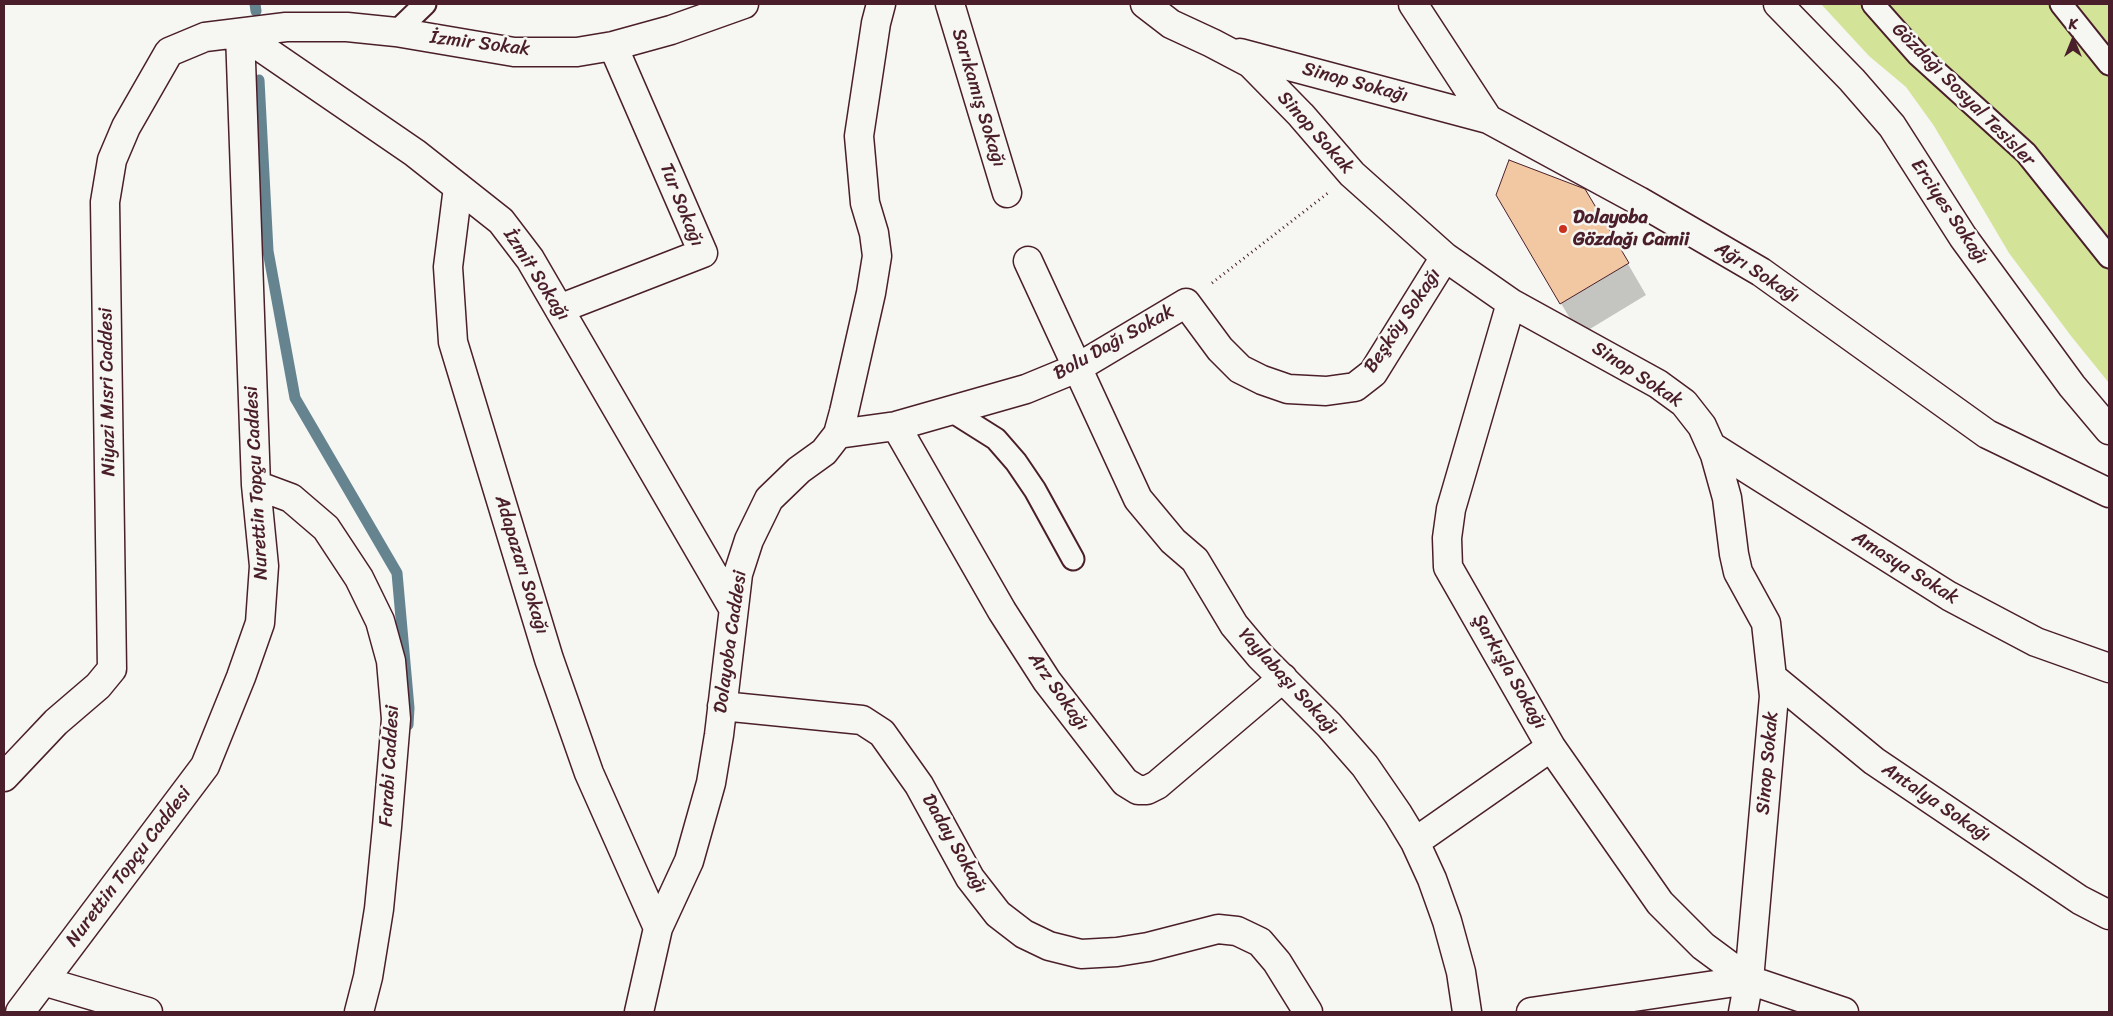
<!DOCTYPE html>
<html>
<head>
<meta charset="utf-8">
<style>
	body { margin:0 }
	#map { position:relative; width:2113px; height:1016px; overflow:hidden; background:#f6f6f2; font-family:Sriracha,sans-serif }
	canvas { display:block }
	.frame { position:absolute; inset:0; border:5px solid #4a1f2b; pointer-events:none }
	.north { position:absolute; left:2048px; top:15px; width:50px; height:50px; -webkit-text-stroke:4px #f6f6f2; paint-order:stroke; rotate:0deg; font-size:14px; font-weight:700; line-height:20px; text-align:center; color:#4a1f2b }
	.north::after { content:''; display:block; margin:auto; width:18px; height:22px; background:#4a1f2b; clip-path:polygon(50% 0,100% 100%,50% 72%,0 100%) }
</style>
</head>
<body>
<div id="map">
<canvas width="2113" height="1016"></canvas>
<div class="frame"></div>
<div class="north">K</div>
</div>
<script>
const context = document.querySelector('canvas').getContext('2d');
context.lineJoin = 'round';
function paint(path, color) {
  context.fillStyle = color;
  context.fill(path, 'evenodd');
}
function toPath(rows) {
  const path = new Path2D();
  for (const r of rows) {
    path.moveTo(r[0], r[1]);
    for (let i = 2; i < r.length; i += 2) path.lineTo(r[i], r[i + 1]);
  }
  return path;
}
function trace(path, color, width, dash) {
  context.strokeStyle = color;
  context.lineWidth = width;
  context.lineCap = dash ? 'butt' : 'round';
  context.setLineDash(dash || []);
  context.stroke(path);
}
function label(font, color, halo, rows, align = 'center') {
  context.font = font + ' Sriracha,sans-serif';
  context.lineWidth = 5;
  context.setLineDash([]);
  context.textBaseline = 'middle';
  context.strokeStyle = halo;
  context.fillStyle = color;
  for (const [text, x, y, turn = 0] of rows) {
    context.save();
    context.translate(x, y);
    context.rotate((+turn || 0) * Math.PI / 180);
    context.textAlign = isNaN(turn) ? turn : align;
    if (halo) context.strokeText(text, 0, 0);
    context.fillText(text, 0, 0);
    context.restore();
  }
}
const green = toPath([
	[1821,4,2109,4,2109,383,2071,336,2009,253,1934,126,1906,87,1869,56]
]);
const shadow = toPath([
	[1585,190,1646,295,1580,335,1515,227]
]);
const stream = toPath([
	[255,4,256,11],
	[259,80,268,251,295,398,397,573,409,708,408,725]
]);
const building = toPath([
	[1509,160,1585,189,1629,263,1560,304,1496,195,1509,160]
]);
const path = toPath([
	[1212,283,1328,193]
]);
const lane = toPath([
	[1873,4,1918,55,2026,153,2109,257],
	[2061,4,2109,64],
	[396,32,425,4],
	[950,410,996,439,1016,462,1035,490,1073,559]
]);
const street = toPath([
	[950,4,1007,193],
	[1145,4,1171,24,1212,43,1250,63,1301,115,1352,174,1445,257,1511,303,1658,384,1684,403,1702,426,1715,455,1727,498,1734,554,1738,572,1766,623,1774,696,1749,980,1743,1012],
	[1413,4,1488,119,1639,201,1761,272,1987,434,2109,493],
	[1778,4,1852,80,1892,126,1963,237,2072,386,2109,430],
	[240,33,415,153,501,221,530,259,733,608],
	[1240,53,1488,119],
	[458,187,448,267,453,342,549,659,589,773,658,928],
	[1028,261,1138,499,1173,541,1195,560,1234,625,1260,656,1329,725,1365,766,1398,814,1415,842,1432,879,1447,921,1461,972,1467,1012],
	[1511,303,1451,509,1447,538,1448,567,1551,747,1660,903,1703,946,1749,980,1844,1012],
	[559,309,703,253,613,46],
	[896,426,1002,611,1047,681,1125,782,1138,790,1147,790,1157,785,1283,678],
	[838,434,896,426,1026,389,1077,368,1186,303,1220,349,1240,369,1262,380,1288,389,1326,391,1355,387,1373,373,1445,257],
	[1711,446,1949,596,2036,642,2109,668],
	[256,485,291,498,326,528,359,578,380,621,391,661,396,719,387,827,379,909,368,977,359,1012],
	[1772,677,1874,761,2080,900,2109,915],
	[722,706,862,720,882,733,919,785,970,878,998,914,1024,934,1049,946,1081,954,1117,952,1148,947,1218,929,1237,931,1260,942,1277,962,1308,1012],
	[4,777,56,722,98,686,112,669,105,202,112,160,126,127,169,52,205,37,286,27,347,27,396,32,514,52,577,52,613,46,671,30,744,4],
	[1415,842,1551,747],
	[43,981,148,1012],
	[20,1012,205,766,241,677,260,623,264,566,256,485,240,33],
	[639,1012,658,928,689,861,711,783,719,735,738,574,749,540,769,499,799,470,824,452,838,434,844,412,871,293,877,256,874,233,865,203,859,136,876,23,881,4],
	[1531,1012,1749,980]
]);
const markers = [
	[1563,229,5,"#c8321e"]
];
const streetNames = [
	["İzmir Sokak",480,44,7],
	["Sinop Sokağı",1355,83,15],
	["Gözdağı Sosyal Tesisler",1963,95,45],
	["Sarıkamış Sokağı",978,98,73],
	["Sinop Sokak",1315,133,48],
	["Tur Sokağı",681,205,68],
	["Erciyes Sokağı",1949,212,56],
	["Ağrı Sokağı",1757,273,33],
	["İzmit Sokağı",536,275,57],
	["Beşköy Sokağı",1403,321,-56],
	["Bolu Dağı Sokak",1114,343,-29],
	["Sinop Sokak",1637,375,33],
	["Niyazi Mısri Caddesi",108,392,-91],
	["Nurettin Topçu Caddesi",257,483,-93],
	["Adapazarı Sokağı",521,565,73],
	["Amasya Sokak",1905,568,32],
	["Dolayoba Caddesi",731,642,-82],
	["Şarkışla Sokağı",1509,672,60],
	["Yaylabaşı Sokağı",1288,682,47],
	["Arz Sokağı",1058,692,55],
	["Sinop Sokak",1768,763,-85],
	["Farabi Caddesi",390,766,-87],
	["Antalya Sokağı",1936,803,34],
	["Daday Sokağı",954,844,60],
	["Nurettin Topçu Caddesi",129,867,-53]
];
const poiNames = [
	["Dolayoba",1573,218],
	["Gözdağı Camii",1573,240]
];
paint(green, '#d3e498');
paint(shadow, '#0003');
trace(stream, '#658490', 11);
paint(building, '#f2c8a2');
trace(building, '#4a1f2b', 1);
trace(lane, '#4a1f2b', 25);
trace(street, '#4a1f2b', 31);
trace(path, '#4a1f2b', 3, [1, 4]);
trace(lane, '#f6f6f2', 21);
trace(street, '#f6f6f2', 28);
for (const [x, y, r, color] of markers) {
  const dot = new Path2D();
  dot.arc(x, y, r, 0, 2 * Math.PI);
  context.fillStyle = color;
  context.fill(dot);
  trace(dot, '#f6f6f2', 2);
}
label('19px', '#4a1f2b', '#f6f6f2', streetNames);
label('bold 19px', '#4a1f2b', '#f6f6f2', poiNames, 'left');
</script>
</body>
</html>
